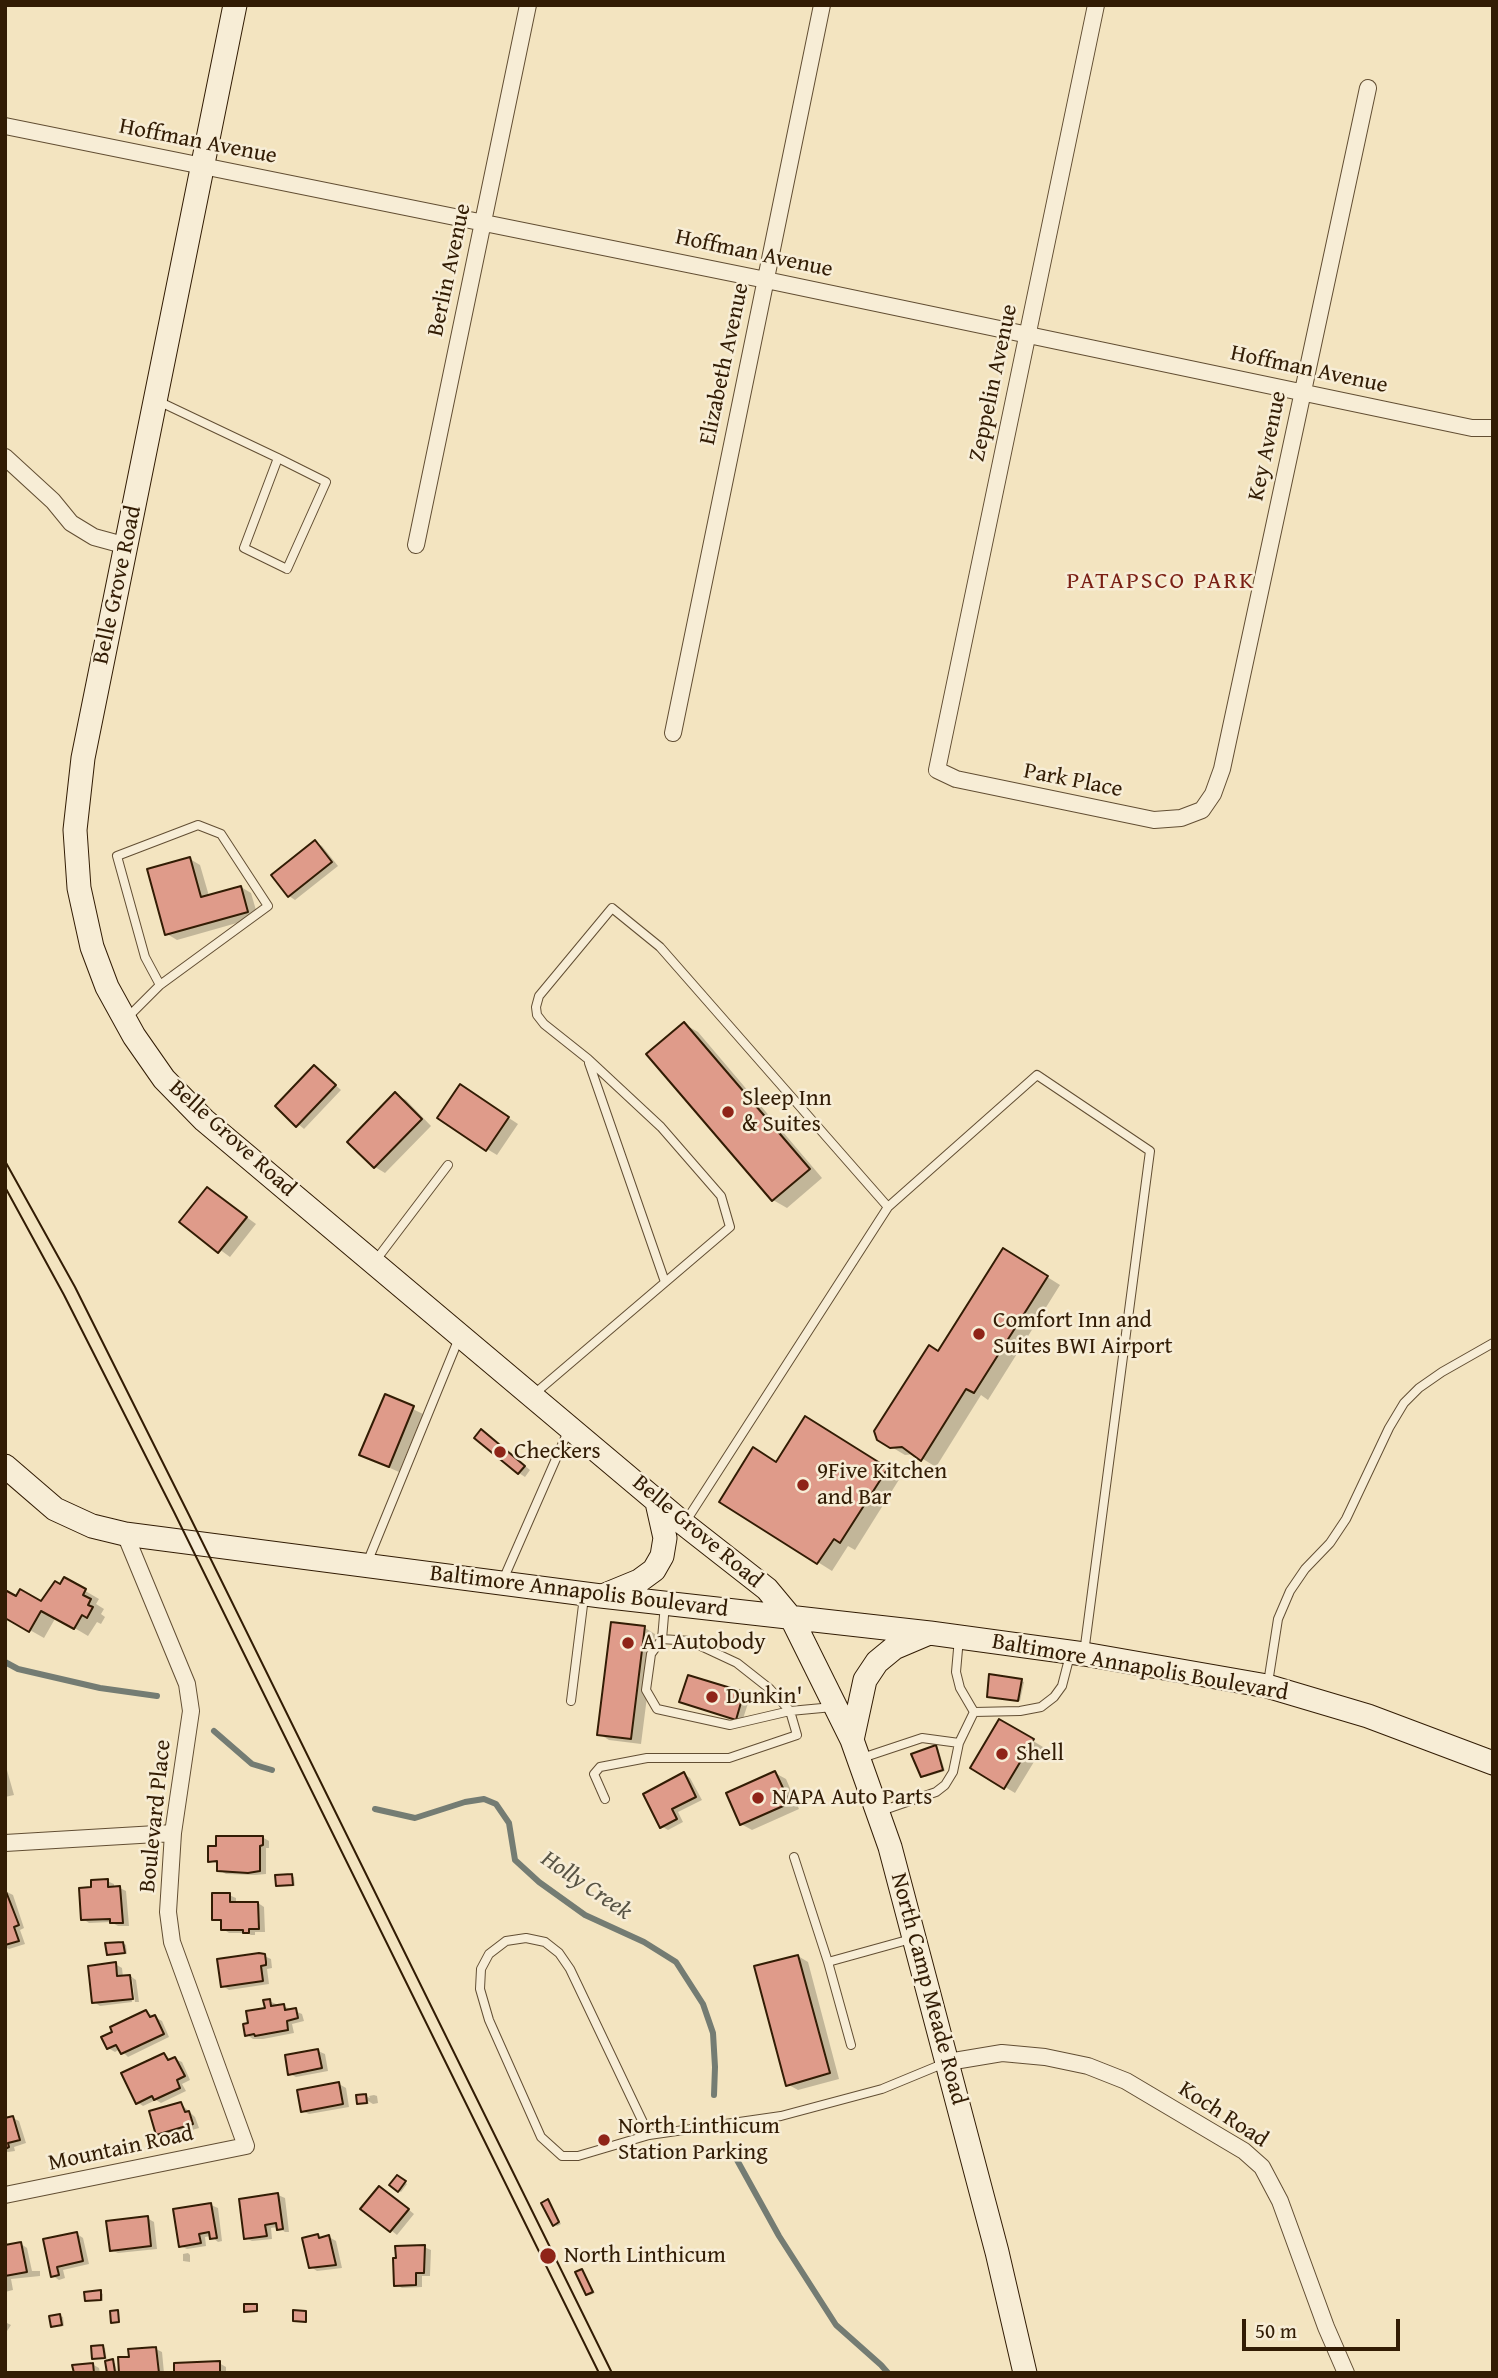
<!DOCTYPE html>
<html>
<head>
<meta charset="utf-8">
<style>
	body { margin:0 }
	#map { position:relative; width:1498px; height:2378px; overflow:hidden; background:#f3e4c0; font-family:"Gentium Book Plus",serif }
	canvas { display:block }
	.frame { position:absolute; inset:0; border:7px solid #321c04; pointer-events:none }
	.scale { position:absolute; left:1242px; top:2319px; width:158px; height:32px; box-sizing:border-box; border:4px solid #321c04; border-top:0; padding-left:9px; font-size:21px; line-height:24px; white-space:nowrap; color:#321c04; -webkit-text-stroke:5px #f7edd6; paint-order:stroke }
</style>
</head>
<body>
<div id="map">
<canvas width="1498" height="2378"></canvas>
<div class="frame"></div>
<div class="scale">50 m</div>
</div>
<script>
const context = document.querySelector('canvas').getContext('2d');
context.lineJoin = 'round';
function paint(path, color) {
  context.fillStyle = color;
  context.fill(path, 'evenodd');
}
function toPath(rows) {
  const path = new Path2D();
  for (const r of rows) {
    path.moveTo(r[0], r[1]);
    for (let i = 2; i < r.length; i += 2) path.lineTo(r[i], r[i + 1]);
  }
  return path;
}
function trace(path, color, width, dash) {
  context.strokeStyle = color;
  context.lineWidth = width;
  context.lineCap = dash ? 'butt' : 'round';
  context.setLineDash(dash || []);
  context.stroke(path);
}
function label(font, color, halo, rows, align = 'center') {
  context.font = font + ' "Gentium Book Plus",serif';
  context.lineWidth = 5;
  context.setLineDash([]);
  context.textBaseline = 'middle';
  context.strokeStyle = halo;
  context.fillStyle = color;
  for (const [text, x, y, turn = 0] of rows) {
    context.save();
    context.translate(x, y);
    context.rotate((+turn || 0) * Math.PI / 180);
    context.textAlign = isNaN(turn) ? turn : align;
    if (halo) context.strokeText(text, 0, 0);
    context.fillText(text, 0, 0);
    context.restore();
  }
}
const shadow = toPath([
	[315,842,322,846,338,866,295,900,289,896],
	[190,859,200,865,209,896,241,887,251,893,258,917,177,940,167,934],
	[684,1024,698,1032,822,1178,787,1208,773,1200,649,1054],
	[315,1067,341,1090,304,1129,277,1106],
	[471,1093,518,1124,497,1155,487,1149],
	[396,1095,406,1100,431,1126,385,1173,375,1167],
	[208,1189,256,1224,230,1257,182,1222],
	[1017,1258,1060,1285,988,1400,981,1395,936,1467,915,1454,905,1455,878,1439,939,1353],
	[386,1396,423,1414,399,1472,372,1460],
	[819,1426,900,1478,855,1550,848,1546,832,1571,721,1501,777,1463],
	[488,1435,530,1470,525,1477,519,1473],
	[65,1579,99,1599,96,1604,104,1609,101,1614,105,1617,101,1624,97,1622,88,1636,56,1617,44,1638,5,1616,17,1599,41,1603,61,1586],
	[613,1624,645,1628,655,1634,641,1744,609,1740,599,1734],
	[1021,1681,1024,1682,1020,1701,991,1697],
	[743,1693,750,1697,742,1722,681,1702],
	[1000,1721,1043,1747,1015,1793,972,1767],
	[935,1746,938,1748,945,1771,925,1777,922,1776],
	[5,1763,14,1795,5,1797],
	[775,1773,786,1779,799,1809,752,1830,741,1824],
	[684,1774,690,1778,702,1800,678,1812,683,1822,668,1830,661,1826],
	[262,1837,269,1841,269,1848,266,1848,266,1874,255,1875,226,1874,219,1870,219,1864,210,1861],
	[292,1876,294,1877,295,1886,277,1885],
	[107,1881,114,1884,114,1888,120,1888,126,1891,129,1926,118,1926,111,1922,89,1923,83,1919,93,1889],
	[5,1891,13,1895,24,1928,20,1930,25,1944,9,1949,5,1947],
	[229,1895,236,1898,236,1903,258,1903,264,1907,265,1932,255,1932,255,1935,251,1935,247,1933,229,1933,223,1929,223,1922,214,1919],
	[123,1943,126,1945,127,1954,108,1954],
	[264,1956,271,1959,272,1968,267,1969,269,1984,229,1990,223,1986],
	[798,1956,808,1962,839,2079,798,2090,787,2084],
	[115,1964,122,1968,123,1977,130,1976,136,1980,139,2002,135,2002,132,1978,129,1978,132,2002,100,2006,94,2002],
	[269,2001,276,2004,276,2007,283,2006,302,2014,304,2021,292,2024,294,2033,263,2039,253,2039,247,2035,267,2009],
	[146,2012,162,2021,169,2037,128,2057,120,2049,115,2052,108,2048],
	[318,2051,325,2054,328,2071,296,2077,290,2074],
	[164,2055,171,2060,175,2059,182,2062,190,2080,182,2084,186,2091,161,2103,156,2100,143,2106,137,2102],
	[339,2084,346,2088,349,2107,309,2114,302,2111],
	[374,2095,377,2096,378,2103,373,2104,368,2101,369,2104,359,2103,365,2096,370,2098,369,2096],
	[181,2104,195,2117,199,2128,164,2138,157,2134],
	[13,2118,19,2121,26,2143,14,2147,15,2151,8,2152,5,2151,5,2120],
	[398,2177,407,2184,401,2192,392,2185],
	[386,2191,414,2214,397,2235,363,2208],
	[278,2195,285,2198,289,2232,285,2232,278,2227,271,2228,272,2239,252,2241,246,2238],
	[548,2201,561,2224,557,2226,554,2224],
	[211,2205,218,2208,222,2241,218,2242,211,2236,205,2237,206,2246,187,2249,180,2246],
	[147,2218,154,2222,157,2249,118,2253,111,2250],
	[77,2234,83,2238,89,2264,63,2270,65,2278,59,2280,53,2276,45,2241],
	[318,2236,323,2239,329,2237,336,2241,342,2268,317,2271,311,2267],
	[21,2244,27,2248,32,2271,40,2271,40,2276,11,2279,13,2290,5,2292,5,2247],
	[424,2247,431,2250,430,2276,422,2276,422,2287,402,2288,396,2285],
	[188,2253,190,2255,190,2262,183,2261,183,2254],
	[582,2271,595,2293,590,2295,587,2294],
	[100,2292,103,2294,103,2301,87,2300],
	[60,2316,63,2317,64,2326,56,2327,53,2326],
	[5,2322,11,2325,5,2334],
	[103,2347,105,2348,107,2362,115,2363,117,2372,108,2373,106,2359,94,2358],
	[156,2349,162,2352,164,2373,121,2373,131,2358],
	[219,2363,226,2367,226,2373,176,2373],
	[92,2364,99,2368,100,2373,75,2373]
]);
const stream = toPath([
	[5,1662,18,1669,100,1688,157,1696],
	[214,1731,252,1764,272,1770],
	[375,1809,415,1818,465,1802,484,1799,496,1804,509,1823,515,1860,539,1882,585,1915,644,1942,676,1962,703,2004,713,2033,715,2067,714,2095],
	[737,2160,779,2236,836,2325,881,2365,888,2373]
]);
const building = toPath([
	[315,840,332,862,288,897,271,875,315,840],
	[190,857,201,897,241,886,248,912,165,935,147,869,190,857],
	[684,1022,810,1169,772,1201,646,1054,684,1022],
	[314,1065,336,1085,296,1127,275,1106,314,1065],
	[460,1084,509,1117,486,1151,437,1118,460,1084],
	[395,1092,422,1119,374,1168,347,1142,395,1092],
	[207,1187,247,1217,218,1253,179,1222,207,1187],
	[1003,1248,1048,1276,974,1393,966,1389,921,1461,902,1447,890,1448,877,1440,874,1431,929,1345,938,1351,1003,1248],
	[385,1394,414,1406,389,1467,359,1455,385,1394],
	[805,1416,888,1468,840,1543,834,1539,817,1564,719,1502,753,1447,776,1462,805,1416],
	[481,1429,525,1466,518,1474,474,1438,481,1429],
	[64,1577,86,1589,83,1595,91,1599,88,1605,93,1607,87,1618,82,1615,74,1629,41,1611,29,1632,5,1618,5,1590,16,1596,20,1589,41,1601,55,1581,60,1584,64,1577],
	[611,1622,645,1626,631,1739,597,1735,611,1622],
	[989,1674,1022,1679,1018,1701,987,1697,989,1674],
	[688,1675,744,1692,736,1720,679,1702,688,1675],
	[999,1719,1034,1739,1004,1789,970,1768,999,1719],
	[936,1745,943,1770,921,1777,911,1754,936,1745],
	[775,1771,790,1803,740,1825,726,1793,775,1771],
	[684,1772,696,1797,672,1809,677,1819,660,1828,643,1794,684,1772],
	[216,1836,263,1836,263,1845,260,1846,260,1871,248,1873,217,1871,217,1861,208,1862,208,1846,216,1846,216,1836],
	[292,1874,293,1885,276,1886,275,1875,292,1874],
	[108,1879,108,1887,120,1886,123,1923,110,1923,110,1919,81,1920,79,1888,91,1887,91,1880,108,1879],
	[5,1889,19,1925,14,1927,19,1941,5,1945,5,1889],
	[212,1893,230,1893,230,1902,258,1902,259,1929,249,1929,249,1933,243,1933,243,1930,221,1930,221,1920,212,1920,212,1893],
	[123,1942,125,1953,107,1955,105,1943,123,1942],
	[259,1953,265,1954,266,1962,266,1965,261,1966,263,1981,221,1987,217,1959,259,1953],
	[798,1955,830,2073,786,2086,754,1966,798,1955],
	[116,1962,117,1976,130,1975,133,1999,92,2003,88,1966,116,1962],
	[270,1999,271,2006,284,2004,285,2010,296,2008,298,2018,287,2021,288,2030,255,2036,254,2034,245,2036,243,2024,248,2023,246,2011,265,2008,263,2000,270,1999],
	[146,2010,150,2017,155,2015,164,2034,121,2054,116,2045,107,2049,101,2037,112,2032,110,2027,146,2010],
	[318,2049,322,2068,288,2075,285,2055,318,2049],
	[164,2053,168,2060,175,2057,185,2076,177,2080,180,2088,154,2100,152,2096,136,2104,121,2073,164,2053],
	[339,2082,343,2104,301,2112,297,2090,339,2082],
	[366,2094,367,2103,357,2104,356,2095,366,2094],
	[181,2102,185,2112,189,2111,193,2124,156,2135,149,2111,181,2102],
	[13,2116,20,2140,8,2143,9,2147,5,2149,5,2118,13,2116],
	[397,2175,406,2181,398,2192,389,2185,397,2175],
	[379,2186,409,2209,390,2232,360,2209,379,2186],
	[278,2193,283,2229,277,2230,276,2223,265,2225,267,2236,244,2239,239,2199,278,2193],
	[548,2199,559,2222,553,2226,541,2203,548,2199],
	[211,2203,217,2238,210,2239,209,2232,199,2234,201,2243,179,2247,173,2209,211,2203],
	[148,2216,151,2246,110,2251,106,2221,148,2216],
	[77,2232,83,2261,57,2267,59,2275,51,2277,43,2239,77,2232],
	[318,2234,319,2238,329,2235,336,2265,309,2268,302,2238,318,2234],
	[21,2242,27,2272,5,2276,5,2245,21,2242],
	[425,2245,424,2273,416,2273,416,2285,394,2286,393,2258,396,2258,395,2246,425,2245],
	[582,2269,593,2292,586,2295,575,2272,582,2269],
	[101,2290,101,2300,85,2301,84,2292,101,2290],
	[244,2304,257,2304,257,2311,244,2312,244,2304],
	[118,2310,119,2322,111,2323,110,2311,118,2310],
	[293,2310,306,2311,306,2322,293,2321,293,2310],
	[60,2314,62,2325,51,2327,49,2316,60,2314],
	[103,2345,105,2358,92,2359,91,2346,103,2345],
	[156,2347,159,2373,119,2373,118,2357,129,2357,128,2349,156,2347],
	[113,2359,115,2372,107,2373,105,2361,113,2359],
	[220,2361,220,2373,174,2373,174,2363,220,2361],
	[93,2363,94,2373,74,2373,72,2365,93,2363]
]);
const lane = toPath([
	[158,401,278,458,326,482,287,569,244,548,278,458],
	[127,1018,160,985,268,906,221,834,198,825,117,856,145,957,160,985],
	[589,1063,665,1282],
	[376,1260,448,1165],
	[533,1395,730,1227,721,1196,661,1127,588,1059,544,1024,537,1015,536,1007,539,996,612,908,660,947,888,1207],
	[686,1521,888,1207,1037,1075,1150,1151,1084,1653],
	[367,1563,459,1338],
	[503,1580,569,1429],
	[959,1638,956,1672,960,1688,974,1712,1020,1711,1041,1707,1054,1697,1062,1686,1070,1655],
	[662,1639,665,1604],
	[1268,1683,1278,1619,1290,1591,1305,1569,1330,1543,1346,1519,1389,1428,1404,1403,1419,1388,1442,1372,1493,1343],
	[571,1701,584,1597],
	[959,1743,974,1712],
	[862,1758,922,1738,959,1743,953,1772,945,1785,936,1792,881,1811],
	[605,1799,594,1774,600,1767,647,1758,729,1758,797,1735,790,1711,730,1725,657,1709,646,1690,651,1654,662,1639,690,1641,737,1663,770,1689,790,1711,833,1707],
	[794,1857,828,1962,911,1939],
	[828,1962,851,2045],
	[649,2135,570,1969,559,1953,545,1942,526,1938,506,1941,489,1954,481,1969,480,1989,489,2020,541,2137,562,2156,578,2156,649,2135,781,2116,882,2089,945,2063]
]);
const street = toPath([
	[1096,5,937,770,956,779,1154,820,1181,818,1202,810,1213,794,1222,769,1368,88],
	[5,126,766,280,1472,428,1493,428],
	[5,457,53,501,71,523,94,537,127,546],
	[416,545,528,5],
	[673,733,822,5],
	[5,1843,173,1833],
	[948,2062,1002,2053,1045,2057,1088,2066,1126,2081,1244,2151,1262,2167,1280,2201,1326,2327,1346,2373],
	[5,2195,246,2146,172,1942,168,1912,173,1833,191,1711,187,1684,125,1534]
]);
const secondary = toPath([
	[235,5,83,758,75,830,79,888,92,947,107,987,134,1036,164,1079,204,1120,684,1524,767,1589,792,1619,852,1740,890,1847,997,2252,1025,2373],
	[5,1466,55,1509,92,1526,125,1534,601,1596,930,1633,1084,1654,1267,1686,1368,1716,1493,1763],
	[605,1595,639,1581,654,1570,662,1556,665,1538,656,1498],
	[852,1740,865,1680,877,1662,894,1648,927,1634]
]);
const tram = toPath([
	[5,1161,75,1287,189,1515,612,2373],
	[5,1187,64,1295,174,1512,599,2373]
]);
const markers = [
	[728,1112,7,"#8f2418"],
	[979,1334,7,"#8f2418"],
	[500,1452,7,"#8f2418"],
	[803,1485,7,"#8f2418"],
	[628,1643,7,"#8f2418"],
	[712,1697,7,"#8f2418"],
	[1002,1754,7,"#8f2418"],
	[758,1798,7,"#8f2418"],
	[604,2140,7,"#8f2418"],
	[548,2256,9,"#8f2418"]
];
const streetNames = [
	["Hoffman Avenue",198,142,11],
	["Hoffman Avenue",754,254,12],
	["Berlin Avenue",450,270,-78],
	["Elizabeth Avenue",725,364,-78],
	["Hoffman Avenue",1309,370,12],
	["Zeppelin Avenue",994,383,-78],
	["Key Avenue",1268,446,-78],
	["Belle Grove Road",118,585,-78],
	["Park Place",1073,781,11],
	["Belle Grove Road",232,1139,42],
	["Belle Grove Road",697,1532,40],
	["Baltimore Annapolis Boulevard",579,1592,7],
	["Baltimore Annapolis Boulevard",1140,1668,10],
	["Boulevard Place",156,1816,-84],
	["North Camp Meade Road",928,1989,75],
	["Koch Road",1223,2115,33],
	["Mountain Road",121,2149,-12]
];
const poiNames = [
	["Sleep Inn",742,1099],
	["& Suites",742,1125],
	["Comfort Inn and",993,1321],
	["Suites BWI Airport",993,1347],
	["Checkers",514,1452],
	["9Five Kitchen",817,1472],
	["and Bar",817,1498],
	["A1 Autobody",642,1643],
	["Dunkin'",726,1697],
	["Shell",1016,1754],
	["NAPA Auto Parts",772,1798],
	["North Linthicum",618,2127],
	["Station Parking",618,2153],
	["North Linthicum",564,2256]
];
const neighbourhoodNames = [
	["PATAPSCO PARK",1161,582]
];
const waterNames = [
	["Holly Creek",586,1886,34]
];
paint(shadow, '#0003');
trace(stream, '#747c73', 6);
paint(building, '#df9b8a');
trace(building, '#321c04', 2);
trace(lane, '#624e33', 10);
trace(street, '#624e33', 18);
trace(secondary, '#321c04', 25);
trace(lane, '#f7edd6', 8);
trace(street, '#f7edd6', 16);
trace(secondary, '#f7edd6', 23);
trace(tram, '#321c04', 2);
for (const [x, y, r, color] of markers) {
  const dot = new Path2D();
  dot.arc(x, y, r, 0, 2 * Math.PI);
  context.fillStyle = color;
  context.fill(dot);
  trace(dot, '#f7edd6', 2.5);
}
label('23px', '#321c04', '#f7edd6', streetNames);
label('23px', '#321c04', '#f7edd6', poiNames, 'left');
context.letterSpacing = '2px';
label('24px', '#7a1f14', '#f7edd6', neighbourhoodNames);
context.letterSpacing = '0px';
label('italic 24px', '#585445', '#f7edd6', waterNames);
</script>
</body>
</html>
